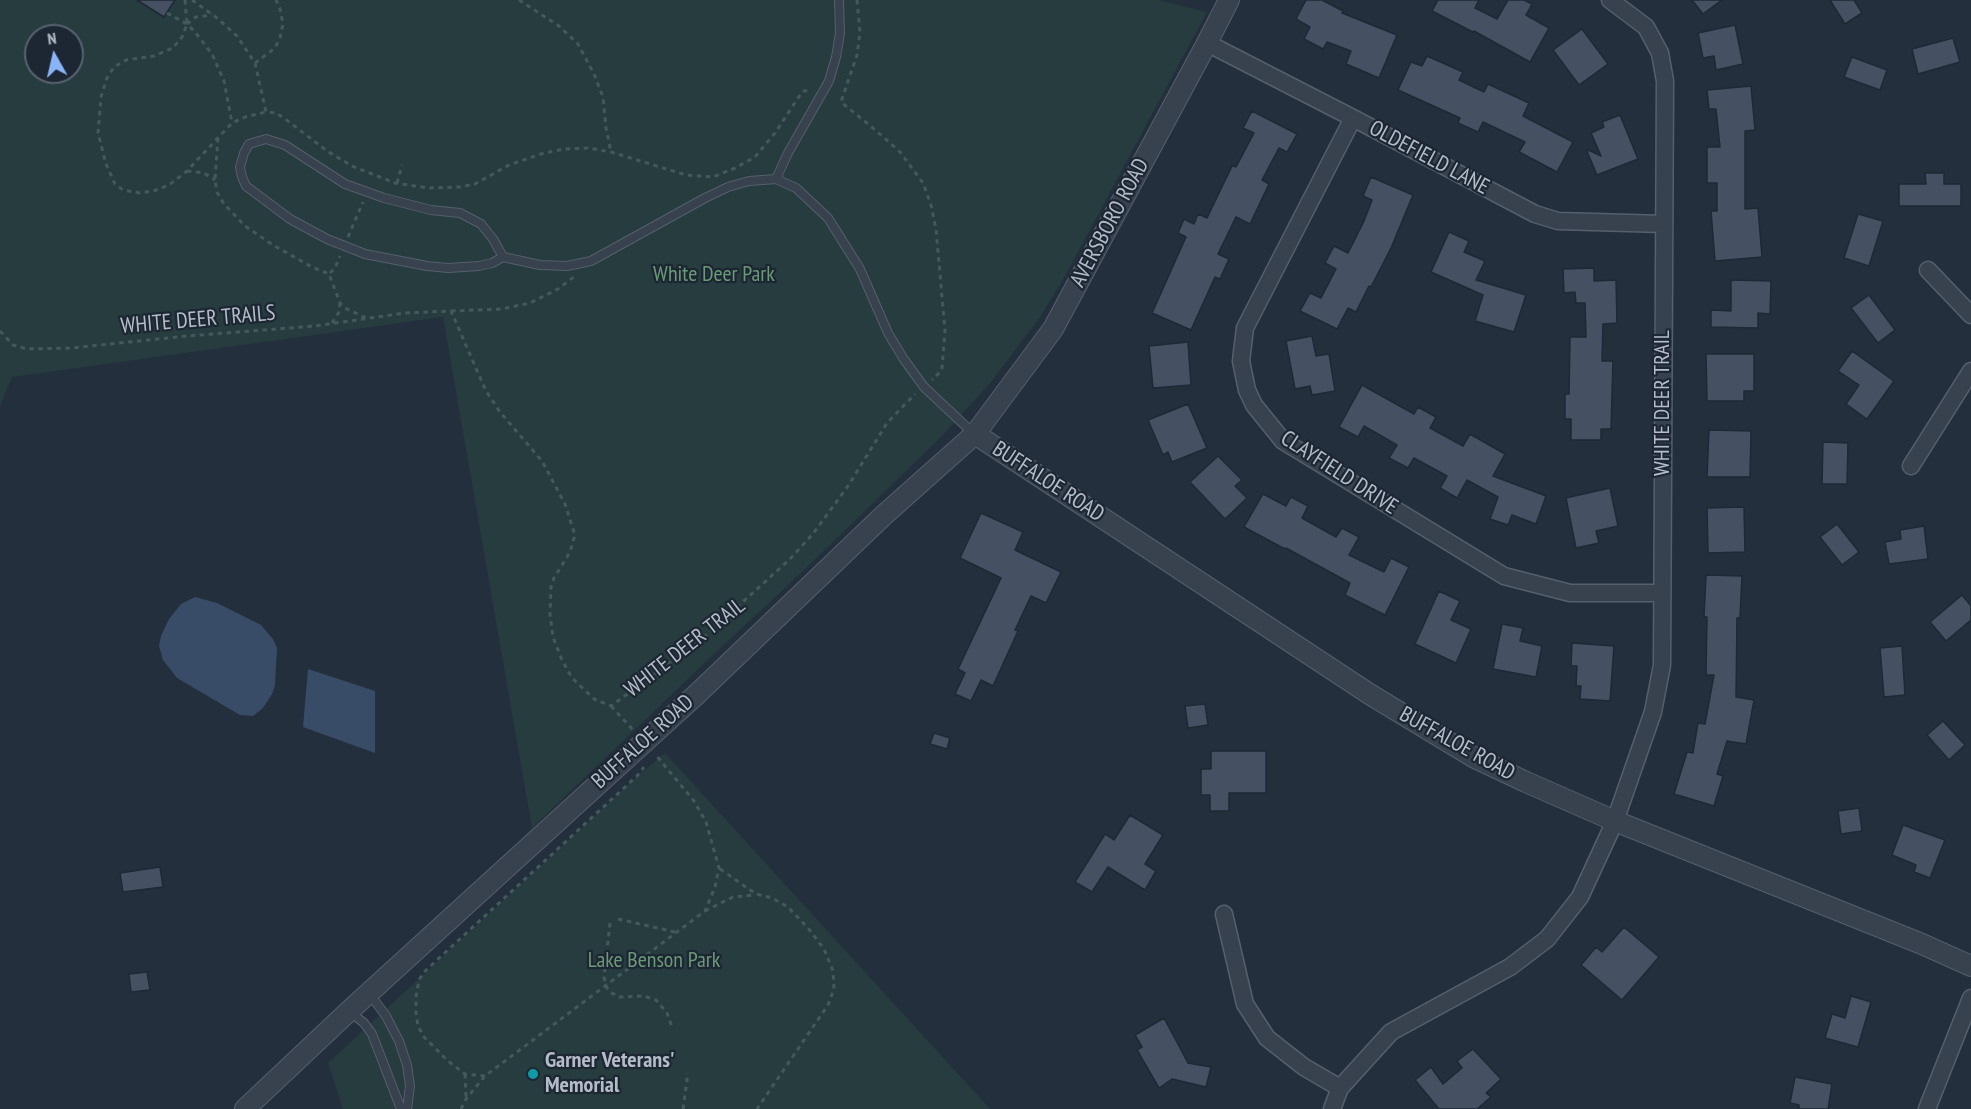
<!DOCTYPE html>
<html>
<head>
<meta charset="utf-8">
<style>
	body { margin:0 }
	#map { position:relative; width:1971px; height:1109px; overflow:hidden; background:#242f3e; font-family:"PT Sans Narrow",sans-serif }
	canvas { display:block }
	.north { position:absolute; left:24px; top:24px; width:60px; height:60px; box-sizing:border-box; background:#1d2633; border:2px solid #59626f; border-radius:50%; rotate:352deg; font-size:16px; font-weight:700; line-height:24px; text-align:center; color:#b4bcc9 }
	.north::after { content:''; display:block; margin:auto; width:21px; height:27px; background:#8ab4f8; clip-path:polygon(50% 0,100% 100%,50% 72%,0 100%) }
</style>
</head>
<body>
<div id="map">
<canvas width="1971" height="1109"></canvas>
<div class="north">N</div>
</div>
<script>
const context = document.querySelector('canvas').getContext('2d');
context.lineJoin = 'round';
function paint(path, color) {
  context.fillStyle = color;
  context.fill(path, 'evenodd');
}
function toPath(rows) {
  const path = new Path2D();
  for (const r of rows) {
    path.moveTo(r[0], r[1]);
    for (let i = 2; i < r.length; i += 2) path.lineTo(r[i], r[i + 1]);
  }
  return path;
}
function trace(path, color, width, dash) {
  context.strokeStyle = color;
  context.lineWidth = width;
  context.lineCap = dash ? 'butt' : 'round';
  context.setLineDash(dash || []);
  context.stroke(path);
}
function label(font, color, halo, rows, align = 'center') {
  context.font = font + ' "PT Sans Narrow",sans-serif';
  context.lineWidth = 4.5;
  context.setLineDash([]);
  context.textBaseline = 'middle';
  context.strokeStyle = halo;
  context.fillStyle = color;
  for (const [text, x, y, turn = 0] of rows) {
    context.save();
    context.translate(x, y);
    context.rotate((+turn || 0) * Math.PI / 180);
    context.textAlign = isNaN(turn) ? turn : align;
    if (halo) context.strokeText(text, 0, 0);
    context.fillText(text, 0, 0);
    context.restore();
  }
}
const green = toPath([
	[0,0,1158,0,1207,12,1065,276,1041,316,991,382,940,438,801,573,715,653,532,828,443,317,12,377,0,406],
	[36,36,72,36,72,72,36,72],
	[665,753,990,1109,343,1109,328,1063,642,772]
]);
const water = toPath([
	[195,597,217,603,261,625,273,639,277,648,275,685,272,694,263,708,253,716,240,715,177,678,163,660,159,646,161,636,169,619,181,604],
	[308,669,375,691,375,753,303,727]
]);
const building = toPath([
	[137,0,175,0,164,17,137,0],
	[1306,0,1322,0,1343,11,1342,13,1397,35,1379,78,1346,64,1351,51,1327,42,1323,49,1304,39,1310,27,1296,19,1306,0],
	[1438,0,1479,0,1475,8,1497,19,1508,0,1524,0,1532,4,1526,15,1549,28,1530,62,1474,31,1473,32,1432,11,1438,0],
	[1692,0,1722,0,1703,14,1692,0],
	[1830,0,1854,0,1862,13,1845,24,1830,0],
	[1735,25,1743,64,1716,70,1714,56,1703,58,1698,33,1735,25],
	[1582,29,1608,64,1579,85,1553,50,1582,29],
	[1953,38,1960,62,1918,74,1912,49,1953,38],
	[1427,56,1463,72,1459,80,1484,92,1488,84,1529,103,1523,116,1573,142,1557,172,1519,152,1525,142,1483,122,1478,132,1458,123,1460,118,1398,90,1411,62,1422,66,1427,56],
	[1852,57,1887,70,1880,90,1844,77,1852,57],
	[1751,86,1755,130,1745,131,1745,209,1758,208,1762,257,1715,261,1711,211,1717,211,1717,183,1707,183,1707,147,1720,147,1716,109,1709,109,1707,90,1751,86],
	[1252,111,1297,134,1287,152,1279,148,1262,180,1269,184,1250,224,1236,217,1218,254,1229,259,1220,279,1215,277,1191,330,1152,313,1186,237,1178,233,1184,219,1194,224,1198,214,1207,218,1232,166,1236,167,1254,133,1243,128,1252,111],
	[1620,115,1638,159,1597,175,1586,149,1601,156,1591,133,1604,127,1602,122,1620,115],
	[1925,173,1944,173,1944,184,1961,184,1961,206,1899,206,1899,184,1926,184,1925,173],
	[1371,177,1413,195,1391,248,1371,287,1369,286,1356,312,1348,308,1337,329,1300,311,1310,293,1321,298,1336,269,1325,263,1334,246,1348,253,1364,221,1372,200,1363,196,1371,177],
	[1858,214,1883,221,1869,266,1844,258,1858,214],
	[1449,232,1469,241,1464,252,1485,261,1476,280,1526,295,1514,332,1475,321,1483,295,1431,272,1449,232],
	[1594,268,1594,281,1616,280,1617,323,1603,324,1602,361,1613,361,1611,429,1601,429,1601,440,1571,440,1571,419,1565,419,1565,394,1569,394,1570,337,1586,337,1585,303,1576,303,1575,292,1564,293,1563,269,1594,268],
	[1731,280,1771,281,1770,314,1758,313,1758,328,1711,327,1711,310,1731,311,1731,280],
	[1869,295,1895,330,1878,343,1851,308,1869,295],
	[1312,336,1316,356,1329,354,1335,391,1312,395,1310,386,1295,389,1286,341,1312,336],
	[1188,342,1191,385,1153,388,1149,346,1188,342],
	[1852,351,1894,381,1867,419,1846,404,1859,385,1838,371,1852,351],
	[1706,354,1754,354,1754,391,1744,391,1744,401,1707,401,1706,354],
	[1362,385,1414,414,1418,407,1436,417,1430,428,1463,446,1470,434,1505,454,1493,476,1546,496,1536,524,1512,515,1508,525,1490,519,1498,497,1467,480,1457,498,1440,488,1447,476,1414,458,1408,468,1389,458,1397,445,1364,426,1358,437,1339,427,1362,385],
	[1188,404,1207,448,1172,462,1168,452,1163,455,1148,420,1188,404],
	[1709,430,1751,431,1750,477,1707,477,1709,430],
	[1823,442,1848,443,1847,484,1822,484,1823,442],
	[1218,456,1242,480,1235,486,1247,498,1225,519,1190,482,1218,456],
	[1610,488,1618,526,1596,531,1599,543,1576,548,1566,498,1610,488],
	[1263,494,1286,506,1291,497,1308,506,1302,518,1336,537,1342,528,1359,537,1349,555,1384,572,1391,558,1409,567,1385,615,1345,595,1350,583,1286,548,1285,549,1244,527,1263,494],
	[1744,507,1745,552,1708,553,1707,508,1744,507],
	[981,513,1023,532,1015,550,1061,572,1046,603,1031,596,1015,630,1018,631,993,686,981,680,971,701,955,694,965,673,958,669,1001,578,960,558,981,513],
	[1837,524,1859,552,1842,565,1820,537,1837,524],
	[1924,526,1928,559,1889,564,1885,542,1901,539,1900,530,1924,526],
	[1706,575,1742,576,1740,618,1737,618,1736,697,1754,700,1746,744,1727,741,1717,774,1723,776,1714,806,1674,794,1687,752,1693,753,1698,723,1705,724,1714,675,1706,675,1707,617,1704,617,1706,575],
	[1439,591,1460,601,1451,620,1471,629,1456,663,1415,644,1439,591],
	[1962,595,1971,606,1971,620,1946,641,1930,622,1962,595],
	[1502,624,1523,628,1520,641,1542,646,1536,677,1493,669,1502,624],
	[1572,643,1614,646,1610,701,1580,699,1581,686,1576,686,1577,666,1571,666,1572,643],
	[1902,646,1905,695,1884,697,1880,648,1902,646],
	[1205,704,1208,725,1188,728,1185,706,1205,704],
	[1943,721,1965,745,1949,760,1927,735,1943,721],
	[934,733,950,738,947,749,930,744,934,733],
	[1211,751,1266,751,1266,793,1229,793,1229,811,1210,811,1210,795,1201,795,1201,769,1211,769,1211,751],
	[1859,808,1862,831,1841,834,1838,811,1859,808],
	[1130,815,1163,835,1145,864,1156,871,1145,890,1108,867,1092,892,1075,882,1105,834,1114,840,1130,815],
	[1903,825,1945,840,1930,878,1914,872,1916,865,1892,855,1903,825],
	[160,867,163,887,123,892,120,873,160,867],
	[1624,927,1659,957,1622,1000,1581,965,1596,947,1602,952,1624,927],
	[147,972,150,990,131,992,129,974,147,972],
	[1851,996,1871,1002,1858,1047,1825,1038,1832,1014,1845,1018,1851,996],
	[1164,1018,1188,1063,1211,1067,1206,1087,1172,1079,1159,1088,1137,1050,1142,1047,1135,1035,1164,1018],
	[1473,1049,1501,1079,1486,1093,1491,1097,1477,1109,1439,1109,1415,1080,1431,1067,1443,1084,1462,1068,1457,1061,1473,1049],
	[1795,1077,1832,1084,1828,1109,1799,1109,1799,1105,1790,1103,1795,1077]
]);
const path = toPath([
	[185,0,187,24,182,37,173,48,154,56,126,60,114,67,107,78,101,97,98,133,106,164,115,184,123,190,140,193,153,191,169,185,187,171,232,123,245,117,266,112],
	[192,0,217,18,237,36,255,63,275,48,280,38,283,24,280,9,276,0],
	[519,0,559,26,578,44,594,74,603,97,606,128,611,152],
	[857,0,860,32,857,55,841,102,873,128,900,152,923,183,931,205,936,229,945,331,942,368,940,372,932,380],
	[167,13,187,24,195,32,212,54,224,81,232,123],
	[187,24,196,17,212,15],
	[255,63,266,112,276,113,284,118,327,151,352,166,395,183,428,188,460,187,475,184,509,165,544,153,565,149,588,148,611,152,686,175,713,177,735,168,755,157,775,133,800,95,804,91,810,90],
	[218,138,215,180,217,192,224,204,245,226,273,245,312,267,329,274,340,303,345,308,366,318],
	[187,171,204,173,215,180],
	[397,183,402,165],
	[348,237,363,202],
	[330,273,335,268,340,256],
	[451,311,502,309,530,303,558,289,575,276],
	[332,323,339,312,340,303],
	[0,331,13,345,27,349,71,348,187,336,315,326,405,313,451,311,486,391,500,412,542,461,565,504,575,535,570,552,554,578,551,587,550,614,553,637,562,660,572,678,594,699,611,706,702,639,789,560,812,535,848,486,887,423,915,394],
	[611,706,634,731],
	[720,869,756,894,772,898,788,907,808,928,824,949,833,971,834,989,828,1005,757,1109],
	[705,911,733,897,755,895],
	[618,919,675,932],
	[610,923,604,977,607,988,610,992,619,997,644,996,656,1000,667,1013,672,1027],
	[465,1074,466,1097],
	[485,1076,465,1074,448,1061,424,1037,418,1026,416,1013,416,997,419,980,424,972,637,776,644,767],
	[461,1109,466,1099,485,1076,705,911,715,887,719,868,706,822,694,801,655,754],
	[683,1109,687,1080,686,1073]
]);
const service = toPath([
	[776,179,788,153,829,81,836,57,840,33,839,0],
	[503,257,492,263,479,266,448,268,427,266,365,254,327,239,290,219,246,186,242,177,240,167,244,153,249,144,266,139,285,145,345,184,384,198,431,210,460,213,481,224,493,239,503,257,540,265,567,266,591,261,705,198,728,187,749,181,776,179,796,188,828,218,860,269,888,333,903,358,924,387,974,434],
	[369,993,386,1016,399,1041,407,1065,410,1086,407,1109],
	[349,1011,364,1023,372,1034,401,1109]
]);
const minor = toPath([
	[1207,43,1353,118,1535,214,1558,221,1664,224],
	[1353,118,1245,328,1241,361,1247,390,1254,405,1283,441,1504,576,1570,593,1661,593],
	[1928,270,1971,315],
	[1911,466,1971,371],
	[1224,914,1245,1004,1267,1038,1304,1067,1340,1088],
	[1332,1109,1340,1088,1391,1032,1510,967,1547,939,1580,897,1615,821,1653,712,1662,665,1665,81,1660,53,1646,27,1610,0],
	[1927,1109,1971,998]
]);
const tertiary = toPath([
	[975,434,1371,695,1475,758,1526,782,1615,821,1922,944,1971,966],
	[245,1109,349,1011,697,694,884,515,975,434,1053,329,1207,43,1229,0]
]);
const markers = [
	[533,1074,6,"#0f9aa8"]
];
const streetNames = [
	["OLDEFIELD LANE",1429,158,28],
	["AVERSBORO ROAD",1110,223,-62],
	["WHITE DEER TRAILS",198,320,-5],
	["WHITE DEER TRAIL",1663,403,-90],
	["CLAYFIELD DRIVE",1339,473,33],
	["BUFFALOE ROAD",1048,482,33],
	["WHITE DEER TRAIL",685,648,-38],
	["BUFFALOE ROAD",643,742,-42],
	["BUFFALOE ROAD",1457,744,29]
];
const parkNames = [
	["White Deer Park",714,275],
	["Lake Benson Park",654,961]
];
const poiNames = [
	["Garner Veterans'",545,1061],
	["Memorial",545,1086]
];
paint(green, '#263c3f');
paint(water, '#394c67');
paint(building, '#455162');
trace(building, '#1f2835', 1.5);
trace(service, '#565f6c', 10);
trace(minor, '#565f6c', 19);
trace(tertiary, '#565f6c', 22);
trace(path, '#44595c', 3, [4.5, 4.5]);
trace(service, '#38414e', 8);
trace(minor, '#38414e', 16);
trace(tertiary, '#38414e', 20);
for (const [x, y, r, color] of markers) {
  const dot = new Path2D();
  dot.arc(x, y, r, 0, 2 * Math.PI);
  context.fillStyle = color;
  context.fill(dot);
  trace(dot, '#1d2633', 2);
}
label('22px', '#b4bcc9', '#1d2633', streetNames);
label('22px', '#6b9a76', '#1d2633', parkNames);
label('bold 22px', '#b4bcc9', '#1d2633', poiNames, 'left');
</script>
</body>
</html>
